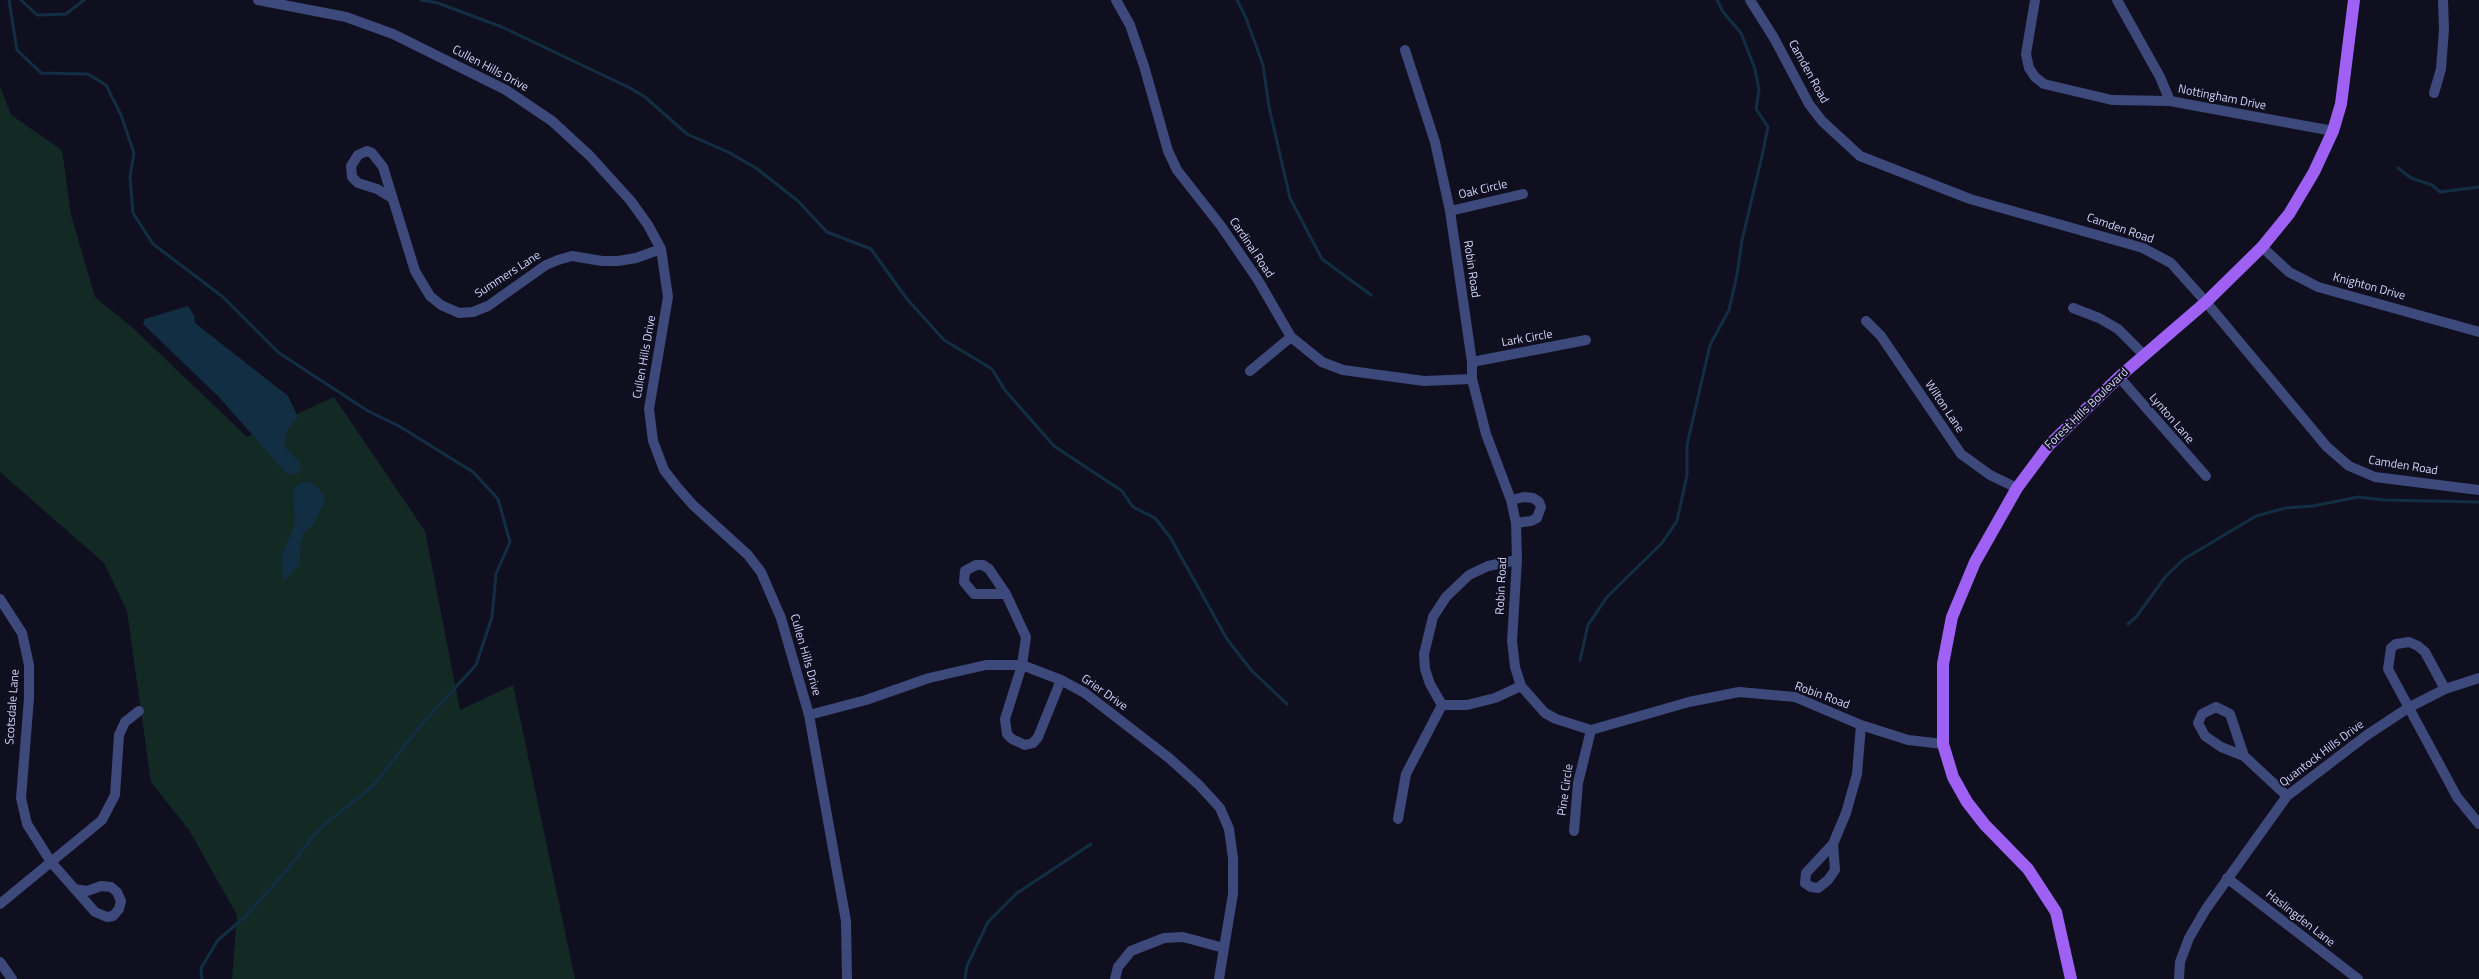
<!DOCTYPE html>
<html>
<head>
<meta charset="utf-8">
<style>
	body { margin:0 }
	canvas { display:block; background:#0f0f20 }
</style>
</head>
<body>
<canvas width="2479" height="979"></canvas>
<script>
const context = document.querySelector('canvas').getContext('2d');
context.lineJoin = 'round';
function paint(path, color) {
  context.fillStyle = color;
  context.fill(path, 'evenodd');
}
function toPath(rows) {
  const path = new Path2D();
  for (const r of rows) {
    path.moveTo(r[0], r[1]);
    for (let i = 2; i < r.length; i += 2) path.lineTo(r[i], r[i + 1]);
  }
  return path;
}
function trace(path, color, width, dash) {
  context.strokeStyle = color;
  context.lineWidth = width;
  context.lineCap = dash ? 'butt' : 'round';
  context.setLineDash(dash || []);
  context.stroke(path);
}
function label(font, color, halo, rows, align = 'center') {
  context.font = font + ' "Titillium Web",sans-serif';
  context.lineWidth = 4;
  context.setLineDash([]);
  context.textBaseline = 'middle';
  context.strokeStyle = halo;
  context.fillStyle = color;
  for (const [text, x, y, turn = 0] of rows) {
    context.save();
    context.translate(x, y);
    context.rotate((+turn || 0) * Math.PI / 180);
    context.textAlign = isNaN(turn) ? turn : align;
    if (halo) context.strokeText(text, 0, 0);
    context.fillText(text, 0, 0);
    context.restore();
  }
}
const green = toPath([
	[0,86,11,115,62,150,71,215,95,297,133,328,247,437,334,397,425,531,460,710,513,685,575,979,232,979,237,915,189,830,151,782,127,611,104,563,0,472]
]);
const water = toPath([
	[188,306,194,315,195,323,288,396,298,417,286,432,285,447,300,462,301,470,295,475,286,473,218,396,143,324,145,319],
	[309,481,317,487,325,496,323,505,313,525,303,534,300,549,300,565,283,582,281,558,295,523,293,493,298,484]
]);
const stream = toPath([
	[9,0,17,50,41,73,88,74,106,85,121,115,134,153,130,177,133,213,153,244,223,297,279,353,368,411,399,426,473,472,498,499,510,542,496,574,492,617,476,665,422,724,373,786,319,829,286,871,246,916,218,940,201,968,202,979],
	[21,0,37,15,66,14,84,0],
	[421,0,438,3,502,27,630,88,645,97,687,134,728,152,756,168,798,201,827,232,871,249,907,299,944,340,992,369,1004,389,1054,446,1122,491,1133,507,1155,518,1170,537,1227,639,1251,670,1287,704],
	[1237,0,1246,18,1263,65,1269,107,1290,198,1322,259,1371,295],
	[2398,168,2411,178,2432,185,2440,192,2479,187],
	[2128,624,2136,617,2166,576,2184,559,2256,516,2286,508,2313,506,2358,497,2384,500,2479,502],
	[1580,660,1588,625,1607,597,1662,543,1677,521,1687,475,1687,445,1710,345,1729,310,1737,275,1742,240,1762,156,1768,127,1756,109,1759,90,1755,69,1741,33,1723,12,1717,0],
	[965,979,967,966,988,922,1017,893,1091,844]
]);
const minor = toPath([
	[258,0,346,17,393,34,506,90,552,121,590,156,630,200,648,225,661,249,668,297,649,409,653,441,664,470,678,488,693,505,748,555,761,572,781,618,809,715,846,921,847,979],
	[1116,0,1130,25,1144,66,1168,151,1177,170,1221,226,1258,280,1291,337,1322,362,1343,370,1424,381,1472,379],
	[1750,0,1774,38,1809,104,1822,121,1860,156,1970,199,2143,248,2171,263,2206,302,2327,447,2349,466,2375,477,2479,490],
	[2035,0,2026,54,2029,68,2035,77,2044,84,2112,100,2170,101],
	[2117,0,2160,77,2170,101,2333,131],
	[1405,50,1435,142,1450,211,1472,362,1472,379,1486,434,1511,500,1516,523,1517,560,1512,641,1515,667,1521,686,1545,713,1556,719,1591,730,1689,702,1739,692,1795,697,1861,725,1908,740,1943,744],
	[2434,93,2441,69,2444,29,2443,0],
	[392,198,377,189,358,183,352,177,351,166,358,155,367,151,372,153,383,167,415,271,430,296,441,305,459,313,473,312,488,306,546,265,558,260,572,256,602,261,618,261,636,258,661,249],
	[1450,211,1523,194],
	[2262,247,2289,272,2318,287,2479,332],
	[2073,308,2099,318,2118,329,2144,355],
	[1866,321,1881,336,1961,454,1990,475,2017,488],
	[1472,362,1586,340],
	[1250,371,1291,337],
	[2119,377,2206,476],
	[1511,500,1524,497,1533,498,1539,502,1541,507,1537,518,1531,521,1516,523],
	[1517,560,1488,566,1469,575,1446,597,1433,617,1424,654,1425,669,1430,684,1442,705,1467,705,1495,698,1521,686],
	[1006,594,974,594,964,582,965,571,976,565,983,565,989,569,1006,594,1026,637,1022,665,1005,719,1007,734,1012,739,1025,745,1033,743,1038,737,1061,680],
	[0,599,22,633,29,665,29,698,21,798,27,824,51,862,95,912,107,917,113,916,119,909,121,901,117,892,111,887,101,886,87,891,75,889],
	[2445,689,2425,652,2418,646,2409,642,2396,644,2391,648,2388,669,2457,797,2479,824],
	[809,715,866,700,929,678,986,665,1022,665,1061,680,1085,693,1169,758,1199,785,1220,808,1229,829,1233,858,1233,894,1224,948],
	[2244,756,2221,747,2205,736,2198,723,2202,714,2216,707,2230,714,2244,756,2287,796],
	[1398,819,1406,774,1442,705],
	[1574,831,1578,783,1591,730],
	[1833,844,1835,870,1828,880,1818,888,1811,887,1805,883,1806,873,1833,844,1846,813,1857,774,1861,725],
	[2227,878,2358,979],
	[0,904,102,820,115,795,119,735,125,722,139,711],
	[0,962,12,979],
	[1115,979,1118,967,1131,951,1164,938,1183,937,1224,948,1219,979],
	[2179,979,2180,962,2189,938,2206,909,2287,796,2367,735,2408,708,2445,689,2479,678]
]);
const major = toPath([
	[2071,979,2056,912,2028,869,1985,825,1967,802,1953,777,1943,744,1943,664,1952,617,1975,562,2017,488,2049,445,2119,377,2206,302,2262,247,2289,214,2314,172,2333,131,2341,104,2354,0]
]);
const streetNames = [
	["Cullen Hills Drive",490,69,28],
	["Camden Road",1808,72,61],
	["Nottingham Drive",2222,98,11],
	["Oak Circle",1483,190,-13],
	["Camden Road",2120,229,19],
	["Cardinal Road",1251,248,56],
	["Robin Road",1471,269,82],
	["Summers Lane",508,275,-33],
	["Knighton Drive",2369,287,15],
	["Lark Circle",1527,339,-10],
	["Cullen Hills Drive",645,357,-80],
	["Wilton Lane",1944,407,56],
	["Forest Hills Boulevard",2087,409,-44],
	["Lynton Lane",2171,419,49],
	["Camden Road",2403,466,9],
	["Robin Road",1502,586,-87],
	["Cullen Hills Drive",805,655,74],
	["Grier Drive",1104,693,35],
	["Robin Road",1822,696,20],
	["Scotsdale Lane",13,707,-86],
	["Quantock Hills Drive",2322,754,-37],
	["Pine Circle",1566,790,-82],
	["Haslingden Lane",2300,919,38]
];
paint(green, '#122924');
paint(water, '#112e42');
trace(stream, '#112e42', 3);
trace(minor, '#3d487b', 10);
trace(major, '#9e61f3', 12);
label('12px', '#d1d5fb', '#0f0f20', streetNames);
</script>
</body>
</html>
